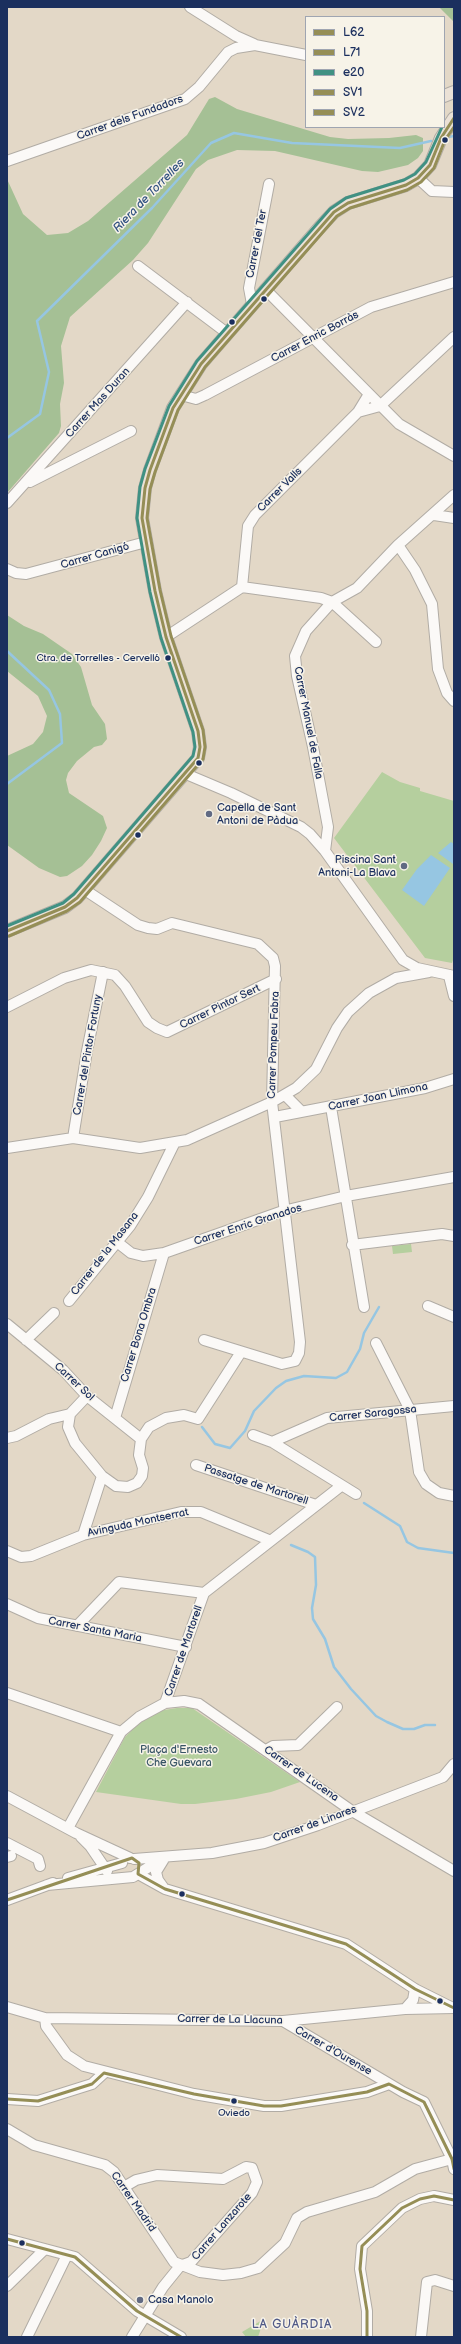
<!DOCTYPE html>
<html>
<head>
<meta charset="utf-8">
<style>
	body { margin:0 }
	#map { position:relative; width:461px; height:2344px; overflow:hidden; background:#e3d8c7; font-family:"Balsamiq Sans",sans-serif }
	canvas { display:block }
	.frame { position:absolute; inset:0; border:8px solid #1b2f5e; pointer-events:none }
	.legend { position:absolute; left:305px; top:16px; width:140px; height:112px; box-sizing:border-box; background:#f7f3e8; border:1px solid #9fa5b1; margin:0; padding:5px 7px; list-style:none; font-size:12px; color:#1b2f5e }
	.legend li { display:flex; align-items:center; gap:8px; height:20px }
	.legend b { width:20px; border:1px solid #9fa5b1 }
</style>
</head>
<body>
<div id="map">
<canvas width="461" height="2344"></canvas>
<div class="frame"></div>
<ul class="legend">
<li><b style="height:5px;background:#958e56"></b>L62</li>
<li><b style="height:5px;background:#958e56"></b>L71</li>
<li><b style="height:5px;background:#409183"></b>e20</li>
<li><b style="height:5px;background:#958e56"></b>SV1</li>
<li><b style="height:5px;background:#958e56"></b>SV2</li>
</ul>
</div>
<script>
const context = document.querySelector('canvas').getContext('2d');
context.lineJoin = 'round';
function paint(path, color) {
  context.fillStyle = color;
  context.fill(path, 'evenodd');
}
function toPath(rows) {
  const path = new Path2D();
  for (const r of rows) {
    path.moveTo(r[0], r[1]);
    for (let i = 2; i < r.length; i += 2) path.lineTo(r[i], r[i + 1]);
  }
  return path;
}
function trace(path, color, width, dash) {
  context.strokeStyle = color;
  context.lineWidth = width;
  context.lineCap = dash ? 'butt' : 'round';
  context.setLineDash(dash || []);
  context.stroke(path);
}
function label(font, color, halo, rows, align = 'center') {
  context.font = font + ' "Balsamiq Sans",sans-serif';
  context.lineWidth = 3;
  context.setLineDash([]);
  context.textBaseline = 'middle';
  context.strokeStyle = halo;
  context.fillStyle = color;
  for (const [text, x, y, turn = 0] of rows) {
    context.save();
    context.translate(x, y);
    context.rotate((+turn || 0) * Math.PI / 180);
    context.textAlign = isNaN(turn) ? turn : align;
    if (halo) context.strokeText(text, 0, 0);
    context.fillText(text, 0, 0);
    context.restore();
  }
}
const green = toPath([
	[382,772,400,782,420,788,420,791,454,801,454,957,452,963,425,958,334,838],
	[411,1244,412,1252,393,1254,392,1246],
	[177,1708,192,1708,300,1782,271,1792,236,1799,195,1804,181,1804,96,1792,125,1737,136,1726,158,1711],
	[264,2319,258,2337,246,2337,242,2332]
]);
const forest = toPath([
	[439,7,454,7,454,22],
	[215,97,237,109,330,137,348,139,389,138,416,135,423,138,423,151,418,158,408,165,378,172,362,171,275,151,237,150,208,160,196,169,148,243,133,260,70,317,61,346,64,383,60,404,61,426,59,433,7,493,7,179,23,214,47,235,68,233,88,221,187,135,209,99],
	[7,615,24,626,43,634,72,654,81,667,92,705,105,724,107,739,102,745,94,747,77,761,68,773,66,780,69,793,103,816,107,828,101,841,92,855,82,866,67,876,60,877,39,868,7,845,7,756,33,744,43,732,47,716,38,696,7,671]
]);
const water = toPath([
	[451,842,454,844,453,864,438,853],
	[431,855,450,868,424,906,402,890,417,869]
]);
const stream = toPath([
	[448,137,454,136],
	[7,438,40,414,49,372,37,321,152,208,211,143,234,133,292,143,400,148,431,141],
	[7,651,49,690,60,714,62,743,7,784],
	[202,1427,215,1444,230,1448,245,1431,254,1411,276,1388,286,1381,304,1376,336,1378,347,1372,360,1349,364,1333,379,1307],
	[364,1503,400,1526,407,1542,418,1548,454,1553],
	[291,1545,308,1552,315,1557,316,1585,312,1608,313,1619,325,1639,334,1667,351,1689,376,1716,387,1722,403,1729,414,1729,425,1725,435,1725]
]);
const minor = toPath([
	[190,7,236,36,254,44],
	[7,161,185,99,199,87,228,52,236,48,255,45,306,55],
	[418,178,432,191,454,192],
	[138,266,227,333],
	[265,289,399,424,454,456],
	[252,304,249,288,269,184],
	[181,395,196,399,205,395,371,307,454,282],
	[358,412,380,406,454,337],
	[30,482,131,431],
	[7,503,187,302],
	[434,515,454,518],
	[398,545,415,570,432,604,438,669,447,693,454,701],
	[7,569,16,573,26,574,146,542],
	[242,587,248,526,255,515,358,412,369,394],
	[166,637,242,587,321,598,332,602,376,642],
	[186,774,231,793,301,827,310,834,325,851,403,960],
	[325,851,328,827,313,747,297,676,295,656,306,631,332,602,357,588,398,545,454,495],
	[85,890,138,925,148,928,157,929,172,923,258,944,273,958,275,966,272,1102,300,1342,299,1353,295,1361,282,1364,204,1340],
	[403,960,417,968,454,976],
	[449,976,454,996],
	[7,1007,64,978,91,970,115,975,125,986,148,1022,157,1028,167,1032,276,979],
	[285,1095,301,1111],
	[331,1107,364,1307],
	[275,1117,425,1088,454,1079],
	[73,1138,87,1051,103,972],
	[7,1148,73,1138,140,1148,187,1140,272,1102,296,1088,316,1069,337,1028,348,1012,369,993,396,978,429,972],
	[117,1242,131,1253,143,1256,164,1253,283,1211,346,1196,454,1177],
	[352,1245,442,1234,454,1236],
	[69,1301,130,1226,148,1197,174,1144],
	[428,1306,454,1317],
	[7,1324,63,1370,87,1396,141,1439],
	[26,1340,54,1313],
	[376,1343,410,1410,419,1472,426,1484,439,1493,454,1496],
	[70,1414,68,1427,75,1443,102,1476,116,1486,128,1487,137,1483,142,1476,143,1468,139,1455,141,1439,149,1427,166,1418,184,1415,198,1419,241,1352],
	[115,1418,164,1253],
	[253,1435,272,1442,356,1494],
	[7,1438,16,1436,49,1419,70,1414,87,1396],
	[272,1442,327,1418,454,1406],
	[196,1465,316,1505],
	[83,1535,102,1476],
	[7,1551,21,1557,31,1556,83,1535,181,1512,201,1512,269,1540],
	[7,1604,38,1618,186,1647],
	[77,1626,119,1582,204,1593],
	[7,1693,121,1732],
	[165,1703,184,1701,199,1704,352,1811,454,1871],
	[266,1750,273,1746,298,1745,337,1707],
	[7,1796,76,1833,130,1858],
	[68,1828,121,1732,139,1717,165,1703,204,1593,341,1486],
	[81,1837,90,1846,107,1871],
	[7,1843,38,1859,40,1866],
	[7,1857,11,1856],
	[134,1859,212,1853,264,1843,318,1825,443,1777,454,1764],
	[138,1874,165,1889,346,1944,415,1989,451,2007],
	[68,1878,122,1863],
	[47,1885,133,1877,165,1857],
	[163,1887,158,1880,156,1872,164,1859],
	[7,1900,53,1883],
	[7,2007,45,2018,283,2021,405,2009,454,2008],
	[405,2009,413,2000,415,1989],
	[45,2018,46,2026,67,2055,84,2066,194,2094,264,2106,281,2106,367,2092,389,2084],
	[283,2021,403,2092,424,2102,452,2159,454,2169],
	[7,2099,38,2101,92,2084,104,2073],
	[7,2129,34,2145,105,2165,114,2172,174,2262,200,2272,223,2275,241,2273,258,2268,285,2243,297,2218,307,2212,375,2192,415,2169,452,2159],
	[124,2187,136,2180,157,2175,223,2179,246,2167,252,2168,257,2182,252,2193,198,2254,191,2262,180,2266,163,2287,132,2337],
	[7,2239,75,2257,137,2311,181,2337],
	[7,2286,45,2249],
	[27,2337,67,2255],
	[367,2337,367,2311,360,2269,362,2246,402,2208,420,2199,434,2196,454,2200],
	[421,2337,427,2282,435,2280,454,2286]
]);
const major = toPath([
	[444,96,454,92],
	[7,931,65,907,77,898,198,758,200,747,198,731,166,637,155,591,142,518,145,488,150,470,173,408,201,364,320,227,334,212,348,203,406,185,418,178,430,165,441,138,454,118]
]);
const bus1 = toPath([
	[7,931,65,907,77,898,198,758,200,747,198,731,166,637,155,591,142,518,145,488,150,470,173,408,201,364,334,212,348,203,406,185,418,178,430,165,441,138,454,118]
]);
const bus2 = toPath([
	[9,936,67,911,80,902,203,759,205,747,203,730,171,636,160,590,147,518,150,489,155,472,178,410,205,367,337,216,350,208,407,190,421,182,434,168,445,140,454,127]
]);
const bus3 = toPath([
	[7,926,63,903,74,894,193,756,195,747,193,732,161,638,150,592,137,518,140,487,145,469,169,406,197,361,330,209,346,198,404,180,415,174,426,162,442,127]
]);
const bus4 = toPath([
	[7,2099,38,2101,92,2084,104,2073,194,2094,264,2106,281,2106,367,2092,389,2084,424,2102,452,2159,454,2169],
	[7,2239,75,2257,137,2311,181,2337],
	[367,2337,367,2311,360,2269,362,2246,402,2208,420,2199,434,2196,454,2200]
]);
const bus5 = toPath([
	[7,1900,132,1858,139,1863,138,1874,165,1889,346,1944,415,1989,454,2008]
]);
const markers = [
	[445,140,3.5,"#1b2f5e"],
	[264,299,3.5,"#1b2f5e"],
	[232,322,3.5,"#1b2f5e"],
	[168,658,3.5,"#1b2f5e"],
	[199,763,3.5,"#1b2f5e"],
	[209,814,4,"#616a83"],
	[138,835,3.5,"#1b2f5e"],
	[404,866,4,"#616a83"],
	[182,1894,3.5,"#1b2f5e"],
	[440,2001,3.5,"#1b2f5e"],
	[234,2101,3.5,"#1b2f5e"],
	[22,2243,3.5,"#1b2f5e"],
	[140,2300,4,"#616a83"]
];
const busNames = [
	["Ctra. de Torrelles - Cervelló",160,658],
	["Oviedo",234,2113,"center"]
];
const streetNames = [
	["Carrer dels Fundadors",130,118,-20],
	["Carrer del Ter",257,244,-79],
	["Carrer Enric Borràs",315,337,-28],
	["Carrer Mas Duran",98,403,-48],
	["Carrer Valls",280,490,-45],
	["Carrer Canigó",95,556,-16],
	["Carrer Manuel de Falla",308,723,79],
	["Carrer Pintor Sert",220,1007,-26],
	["Carrer Pompeu Fabra",274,1045,-88],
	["Carrer del Pintor Fortuny",88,1055,-80],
	["Carrer Joan Llimona",378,1097,-12],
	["Carrer Enric Granados",248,1225,-18],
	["Carrer de la Masana",105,1254,-52],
	["Carrer Bona Ombra",139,1335,-73],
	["Carrer Sol",74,1382,43],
	["Carrer Saragossa",373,1414,-6],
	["Passatge de Martorell",256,1485,18],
	["Avinguda Montserrat",138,1523,-12],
	["Carrer Santa Maria",95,1630,11],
	["Carrer de Martorell",184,1651,-71],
	["Carrer de Lucena",301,1774,35],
	["Carrer de Linares",315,1824,-20],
	["Carrer de La Llacuna",230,2020,1],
	["Carrer d'Ourense",333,2051,30],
	["Carrer Madrid",133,2202,55],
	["Carrer Lanzarote",222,2227,-49]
];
const poiNames = [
	["Capella de Sant",217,808],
	["Antoni de Pàdua",217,821],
	["Piscina Sant",396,860,"right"],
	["Antoni-La Blava",396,873,"right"],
	["Casa Manolo",148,2300]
];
const parkNames = [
	["Plaça d'Ernesto",179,1750],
	["Che Guevara",179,1763]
];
const waterNames = [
	["Riera de Torrelles",149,196,-46]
];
const neighbourhoodNames = [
	["LA GUÀRDIA",292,2325]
];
paint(green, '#b5cf9e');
paint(forest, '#a5c095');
paint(water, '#96c6e2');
trace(stream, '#96c6e2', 2.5);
trace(minor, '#b1aca5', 12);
trace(major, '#b1aca5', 14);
trace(minor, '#fbf9f7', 10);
trace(major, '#ebe1d6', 12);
trace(bus1, '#958e56', 3);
trace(bus2, '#958e56', 3);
trace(bus3, '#409183', 3);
trace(bus4, '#958e56', 3);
trace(bus5, '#958e56', 3);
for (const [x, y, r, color] of markers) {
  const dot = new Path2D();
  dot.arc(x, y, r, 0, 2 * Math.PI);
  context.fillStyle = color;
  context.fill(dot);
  trace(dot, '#f7f3e8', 1.5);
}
label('10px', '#1b2f5e', '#f7f3e8', busNames, 'right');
label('11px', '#1b2f5e', '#f7f3e8', streetNames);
label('11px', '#1b2f5e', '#f7f3e8', poiNames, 'left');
label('11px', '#385566', '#f7f3e8', parkNames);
label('italic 12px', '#325382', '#f7f3e8', waterNames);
context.letterSpacing = '1px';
label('12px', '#515a88', '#f7f3e8', neighbourhoodNames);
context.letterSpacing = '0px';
</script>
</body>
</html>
